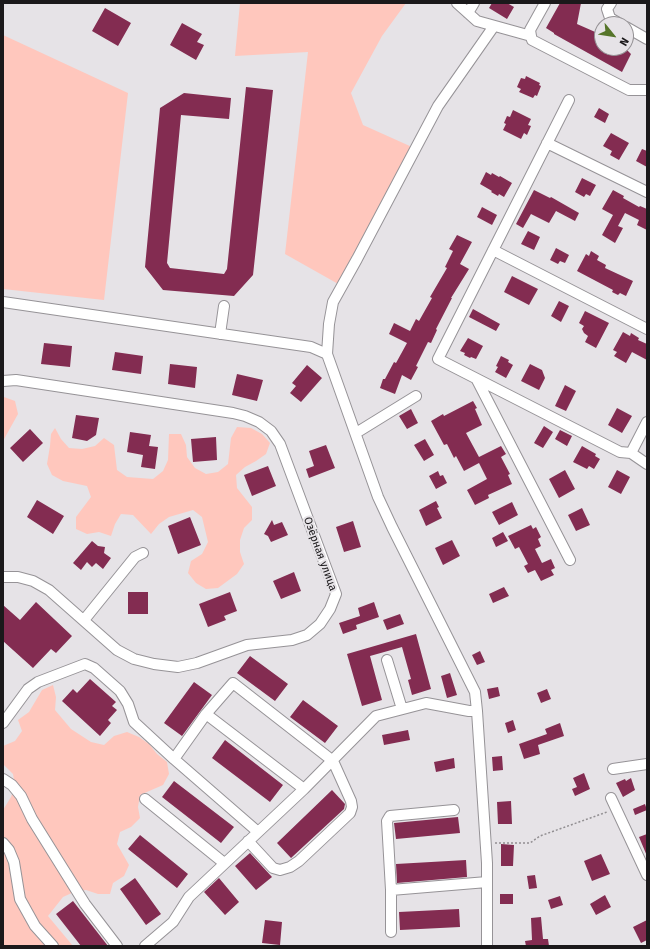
<!DOCTYPE html>
<html>
<head>
<meta charset="utf-8">
<style>
	body { margin:0 }
	#map { position:relative; width:650px; height:949px; overflow:hidden; background:#e6e3e7; font-family:"Fira Sans",sans-serif }
	canvas { display:block }
	.frame { position:absolute; inset:0; border:4px solid #1b191b; pointer-events:none }
	.north { position:absolute; left:594px; top:16px; width:40px; height:40px; box-sizing:border-box; background:#e6e3e7; border:1px solid #959295; border-radius:50%; rotate:120deg; font-size:11px; font-weight:700; line-height:16px; text-align:center; color:#1b191b }
	.north::after { content:''; display:block; margin:auto; width:14px; height:18px; background:#56752a; clip-path:polygon(50% 0,100% 100%,50% 72%,0 100%) }
</style>
</head>
<body>
<div id="map">
<canvas width="650" height="949"></canvas>
<div class="frame"></div>
<div class="north">N</div>
</div>
<script>
const context = document.querySelector('canvas').getContext('2d');
context.lineJoin = 'round';
function paint(path, color) {
  context.fillStyle = color;
  context.fill(path, 'evenodd');
}
function toPath(rows) {
  const path = new Path2D();
  for (const r of rows) {
    path.moveTo(r[0], r[1]);
    for (let i = 2; i < r.length; i += 2) path.lineTo(r[i], r[i + 1]);
  }
  return path;
}
function trace(path, color, width, dash) {
  context.strokeStyle = color;
  context.lineWidth = width;
  context.lineCap = dash ? 'butt' : 'round';
  context.setLineDash(dash || []);
  context.stroke(path);
}
function label(font, color, halo, rows, align = 'center') {
  context.font = font + ' "Fira Sans",sans-serif';
  context.lineWidth = 4;
  context.setLineDash([]);
  context.textBaseline = 'middle';
  context.strokeStyle = halo;
  context.fillStyle = color;
  for (const [text, x, y, turn = 0] of rows) {
    context.save();
    context.translate(x, y);
    context.rotate((+turn || 0) * Math.PI / 180);
    context.textAlign = isNaN(turn) ? turn : align;
    if (halo) context.strokeText(text, 0, 0);
    context.fillText(text, 0, 0);
    context.restore();
  }
}
const green = toPath([
	[240,3,406,3,382,36,351,93,363,125,412,147,340,285,285,254,308,52,235,56],
	[3,35,128,93,104,300,3,289],
	[4,397,15,401,18,414,3,441,3,398],
	[237,427,251,428,262,434,270,443,266,454,256,461,245,467,236,475,237,488,252,507,252,520,244,528,240,540,240,552,244,564,237,574,218,588,206,589,196,583,188,573,191,561,202,554,208,542,202,517,193,510,169,517,159,524,151,534,133,515,121,514,115,524,111,536,99,532,87,534,76,529,76,517,91,497,87,486,63,481,52,475,47,464,50,446,51,434,55,428,61,439,69,448,82,449,95,446,104,438,114,445,117,470,127,477,153,479,163,471,168,460,169,434,181,434,186,445,187,457,195,468,206,474,218,472,228,464,231,438],
	[53,685,56,697,55,710,71,729,91,742,104,745,114,736,127,732,139,737,149,744,157,754,167,762,169,774,163,785,140,795,138,807,140,818,131,827,120,832,117,844,129,865,124,876,113,883,110,894,98,894,86,890,74,892,63,897,48,916,73,946,3,946,3,810,11,797,15,786,13,774,3,764,3,746,15,741,22,731,18,720,29,712,42,690]
]);
const building = toPath([
	[492,3,507,3,514,7,507,19,489,8],
	[560,3,581,3,577,24,602,35,602,48,625,48,631,54,622,72,554,34,554,33,546,28],
	[105,8,131,23,118,46,92,31],
	[182,23,202,34,197,42,204,45,196,60,170,45],
	[526,76,540,83,539,85,541,86,537,96,535,95,533,98,519,92,521,89,517,87,521,78,525,79],
	[246,87,273,90,253,275,234,296,163,290,145,267,160,108,184,93,231,98,229,119,181,115,167,263,170,268,224,274,227,269],
	[599,108,609,114,605,123,594,117],
	[513,110,531,119,528,125,531,126,527,135,524,133,521,139,503,130,506,124,504,123,507,116,510,117],
	[611,133,629,143,619,160,610,155,612,151,603,146],
	[642,149,647,151,647,167,636,161],
	[486,172,491,175,492,173,499,177,500,176,512,183,504,197,499,194,498,196,491,192,492,191,480,184],
	[582,178,596,185,590,196,586,194,584,197,575,192],
	[534,190,550,198,551,197,579,213,575,221,556,211,549,223,531,214,523,228,516,224],
	[613,190,624,196,623,198,639,207,640,206,647,209,647,230,637,225,639,220,625,213,618,226,623,228,615,243,602,235,613,215,602,209],
	[482,207,497,215,492,225,477,217],
	[528,231,540,237,534,250,521,244],
	[457,235,472,242,460,264,469,269,451,298,452,298,436,329,437,330,431,343,428,342,416,366,418,367,411,380,402,375,395,394,380,388,383,379,385,379,394,362,396,363,407,343,389,334,394,323,410,331,416,319,419,321,432,298,430,297,447,268,445,267,453,251,449,249],
	[556,248,569,255,565,263,560,261,558,264,550,260],
	[591,251,599,256,597,260,606,265,605,268,633,281,626,296,620,293,618,295,612,292,613,290,577,271,586,254,589,256],
	[512,276,538,289,529,305,504,292],
	[559,301,569,306,561,322,551,316],
	[473,309,500,324,496,331,469,317],
	[585,311,609,323,596,348,585,342,588,336,584,333,582,329,584,326,579,323],
	[623,332,630,336,631,333,639,338,638,340,647,344,647,360,632,352,626,363,614,356,617,352,613,350],
	[468,338,483,346,476,359,471,357,470,358,464,355,465,353,460,351],
	[44,343,72,346,70,367,41,364],
	[115,352,143,356,141,374,112,370],
	[501,356,509,360,508,362,513,365,506,378,495,372,498,367,496,366],
	[170,364,197,367,195,388,168,384],
	[530,364,542,370,545,378,539,390,521,381],
	[307,365,322,378,301,402,290,393,296,386,292,383],
	[237,374,263,380,257,401,232,395],
	[565,385,576,391,566,411,555,406],
	[473,401,477,408,475,409,482,425,466,433,479,457,501,446,506,454,501,457,510,474,508,475,512,484,488,495,489,498,475,505,467,490,487,479,479,463,464,471,456,456,454,458,447,444,444,445,431,421,443,414,444,416],
	[617,408,632,416,622,433,608,425],
	[411,409,418,423,407,429,399,416],
	[76,415,99,418,96,435,87,441,72,438],
	[544,426,553,432,543,448,534,443],
	[30,429,43,443,23,462,10,448],
	[560,430,572,436,567,446,555,439],
	[130,432,151,435,149,446,158,447,155,469,141,467,143,455,127,452],
	[216,437,217,460,193,462,191,439],
	[425,439,434,455,424,461,414,445],
	[326,445,335,468,309,478,306,469,314,466,309,451],
	[582,446,596,454,595,456,600,459,594,469,589,466,587,469,573,462],
	[268,466,276,486,252,496,244,475],
	[565,470,575,489,559,498,549,479],
	[617,470,630,477,621,494,608,487],
	[438,471,440,476,443,475,447,483,436,489,429,476],
	[37,500,64,516,53,534,27,517],
	[436,501,439,507,437,508,442,518,426,526,419,510],
	[512,502,518,515,499,525,492,512],
	[582,508,590,525,576,531,568,515],
	[190,517,201,545,178,554,168,526],
	[272,520,274,525,282,522,288,535,271,542,268,536,264,534],
	[353,521,361,547,344,552,336,527],
	[531,525,533,529,536,527,541,537,538,539,541,546,535,549,542,563,551,559,555,568,551,570,554,575,541,581,535,570,528,573,524,566,528,564,519,547,515,549,508,536],
	[503,532,508,541,496,547,492,538],
	[452,540,460,556,443,565,435,548],
	[92,541,98,546,105,547,104,553,111,558,103,569,96,563,92,567,87,562,81,570,73,563],
	[294,572,301,591,281,599,273,581],
	[504,587,509,596,493,603,489,594],
	[128,592,148,592,148,614,128,614],
	[230,592,237,611,224,616,226,620,208,627,199,604],
	[36,602,72,636,56,653,51,649,33,668,3,641,3,605,20,620],
	[374,602,379,617,356,625,357,629,343,634,339,623,360,616,358,608],
	[400,614,404,624,387,630,383,620],
	[416,634,431,689,412,695,408,680,411,679,402,647,370,656,382,700,362,706,347,654],
	[480,651,485,662,477,665,472,655],
	[250,656,288,684,275,701,237,673],
	[450,673,457,695,447,698,441,676],
	[90,679,116,702,112,706,117,710,108,720,111,723,100,736,62,701,73,689,77,693],
	[194,682,212,695,182,736,164,723],
	[498,687,500,696,489,699,487,689],
	[547,689,551,699,541,703,537,693],
	[303,700,338,726,325,743,290,717],
	[513,720,516,730,508,733,505,723],
	[560,723,564,736,538,745,540,754,524,759,519,744,547,734,545,729],
	[408,730,410,740,384,745,382,735],
	[225,740,283,785,270,802,212,758],
	[502,756,503,770,493,771,492,757],
	[454,758,455,768,436,772,434,762],
	[584,773,590,789,575,796,572,789,577,787,573,778],
	[631,778,635,790,623,797,616,783,625,779,626,781],
	[174,781,234,827,221,843,162,797],
	[332,790,345,804,344,809,291,858,277,843],
	[511,801,512,824,498,824,497,802],
	[645,804,647,810,635,815,633,809],
	[458,817,460,833,396,839,394,823],
	[647,834,647,856,639,837],
	[140,835,188,874,177,888,128,849],
	[501,844,514,845,513,866,501,866],
	[250,853,272,877,256,890,235,866],
	[601,854,610,874,592,881,584,861],
	[466,860,467,877,397,883,396,864],
	[535,875,537,888,529,889,527,876],
	[135,878,161,914,146,925,120,889],
	[219,878,239,902,225,915,204,892],
	[500,894,513,894,513,904,500,904],
	[605,895,611,907,596,915,590,904],
	[560,896,563,905,551,909,548,900],
	[73,901,108,946,81,946,56,914],
	[459,909,460,927,400,930,399,912],
	[541,917,543,939,548,939,549,946,526,946,525,941,532,940,531,918],
	[265,920,282,922,280,945,262,943],
	[647,920,647,940,641,943,633,927]
]);
const path = toPath([
	[495,843,530,843,540,836,607,812]
]);
const minor = toPath([
	[457,3,477,21,531,36],
	[611,3,607,9,610,18,620,24],
	[468,13,474,3],
	[626,27,647,39],
	[531,36,532,40,629,90,647,90],
	[531,36,530,30,545,3],
	[569,100,438,359,620,452,631,453,647,464],
	[547,143,647,192],
	[493,250,647,329],
	[3,302,311,347,327,354],
	[220,334,224,306],
	[477,380,570,560],
	[3,381,16,380,233,413,245,416,259,422,271,431,280,444,336,594,330,609,320,624,307,635,292,640,247,645,197,663,178,667,154,664,134,659,117,650,49,590,33,581,18,577,3,577],
	[356,433,416,396],
	[631,453,647,422],
	[84,620,135,557,143,553],
	[387,660,402,709],
	[206,714,174,759,258,832],
	[3,723,28,689,38,682,85,664,94,668,120,691,128,704,134,722,174,759],
	[613,769,647,764],
	[3,779,12,785,21,796,32,819,85,904,117,946],
	[611,798,647,875],
	[145,799,224,863],
	[454,810,390,816,387,821,391,890,487,882],
	[248,841,273,868,280,870,290,867,299,861,350,813,352,807,351,801,333,761,233,683,206,714,304,789],
	[3,843,9,850,14,862,20,899,35,926,53,946],
	[391,890,391,932],
	[145,946,173,922,189,897,304,789,376,716,426,703,469,711,477,711],
	[487,946,487,863,477,711,475,692,392,527,378,497,327,354,329,324,333,302,357,259,438,106,494,26]
]);
const streetNames = [
	["Озёрная улица",320,554,70]
];
paint(green, '#ffc7bd');
paint(building, '#832c51');
trace(minor, '#969397', 12);
trace(path, '#928f92', 1.5, [2, 2]);
trace(minor, '#fff', 10);
label('11px', '#1b191b', '#e6e3e7', streetNames);
</script>
</body>
</html>
